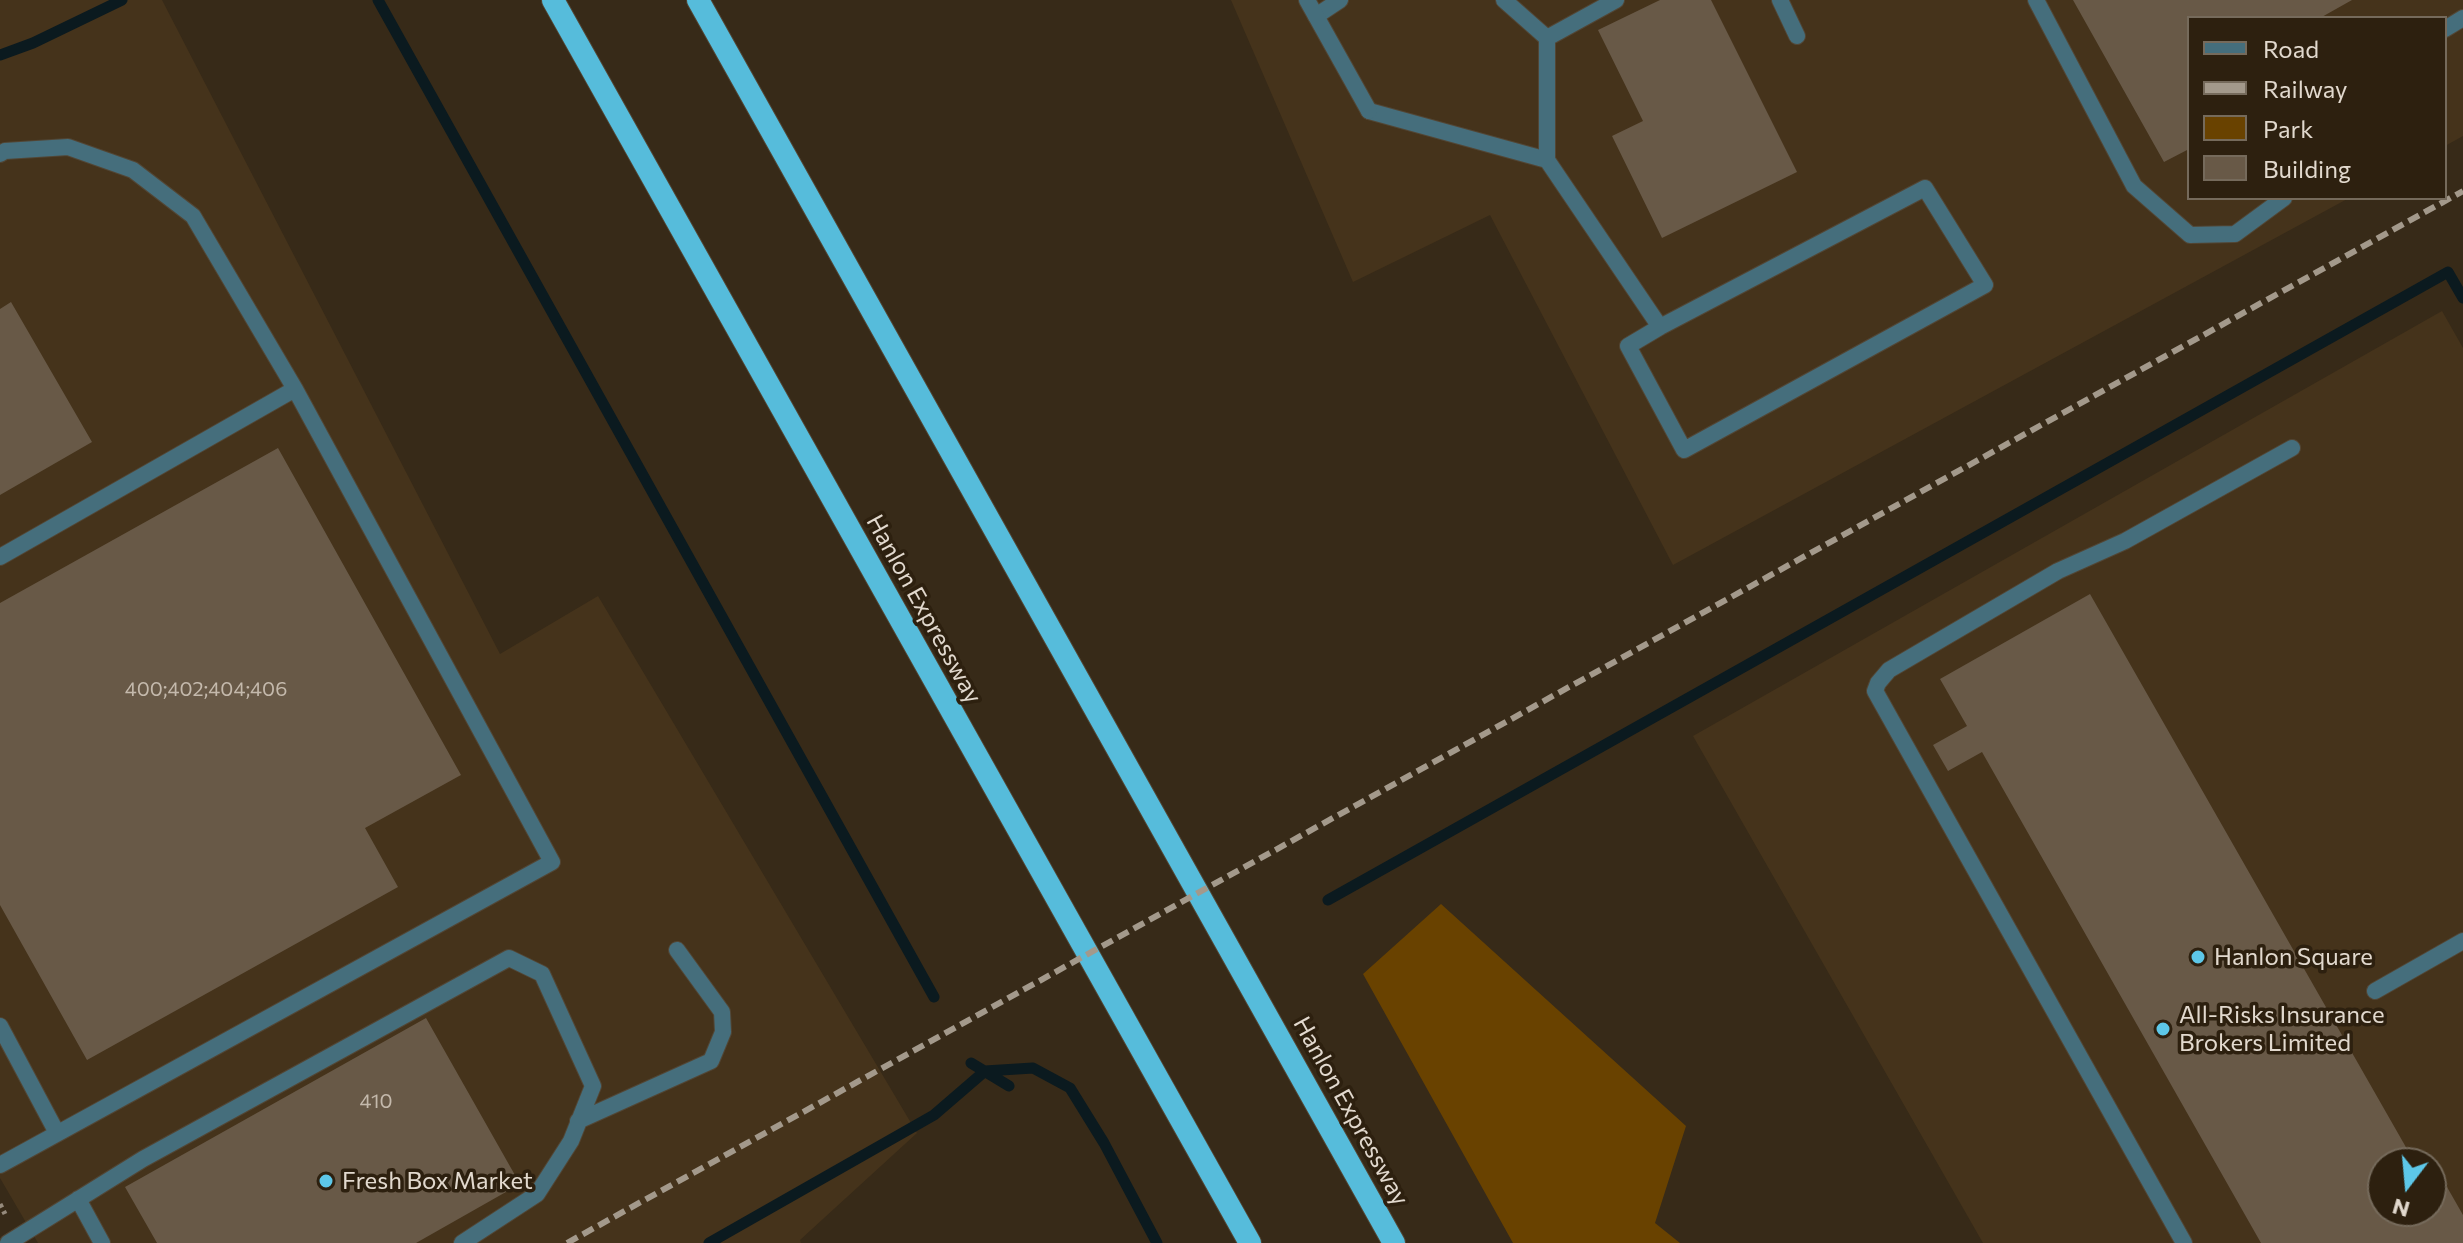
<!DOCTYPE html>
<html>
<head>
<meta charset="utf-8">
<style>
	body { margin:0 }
	#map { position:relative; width:2463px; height:1243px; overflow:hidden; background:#372a18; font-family:Commissioner,sans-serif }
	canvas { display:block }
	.legend { position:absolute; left:2187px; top:16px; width:260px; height:184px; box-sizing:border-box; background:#2d200f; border:2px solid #756a5b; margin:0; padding:10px 14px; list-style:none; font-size:24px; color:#e2d9ce }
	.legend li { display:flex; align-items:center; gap:16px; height:40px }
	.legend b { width:40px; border:2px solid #756a5b }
	.north { position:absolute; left:2367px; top:1147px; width:80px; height:80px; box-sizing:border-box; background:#2d200f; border:2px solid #756a5b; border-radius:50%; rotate:196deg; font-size:22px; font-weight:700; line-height:32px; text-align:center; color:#e2d9ce }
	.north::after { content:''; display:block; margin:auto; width:28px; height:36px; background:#5dc7e8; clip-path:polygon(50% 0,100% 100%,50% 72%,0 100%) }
</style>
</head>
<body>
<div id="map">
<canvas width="2463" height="1243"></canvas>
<ul class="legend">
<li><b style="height:10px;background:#456e7c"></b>Road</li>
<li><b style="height:10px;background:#a3998b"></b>Railway</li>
<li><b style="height:22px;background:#694200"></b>Park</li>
<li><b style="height:22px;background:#685947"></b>Building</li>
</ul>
<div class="north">N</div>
</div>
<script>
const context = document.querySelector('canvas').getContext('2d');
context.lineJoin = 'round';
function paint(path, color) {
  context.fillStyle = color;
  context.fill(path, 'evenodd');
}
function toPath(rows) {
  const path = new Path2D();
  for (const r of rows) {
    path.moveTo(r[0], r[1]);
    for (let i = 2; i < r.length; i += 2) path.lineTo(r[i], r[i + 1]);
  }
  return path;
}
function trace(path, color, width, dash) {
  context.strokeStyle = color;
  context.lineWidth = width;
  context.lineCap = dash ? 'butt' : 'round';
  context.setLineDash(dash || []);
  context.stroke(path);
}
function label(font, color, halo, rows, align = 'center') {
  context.font = font + ' Commissioner,sans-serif';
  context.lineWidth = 7;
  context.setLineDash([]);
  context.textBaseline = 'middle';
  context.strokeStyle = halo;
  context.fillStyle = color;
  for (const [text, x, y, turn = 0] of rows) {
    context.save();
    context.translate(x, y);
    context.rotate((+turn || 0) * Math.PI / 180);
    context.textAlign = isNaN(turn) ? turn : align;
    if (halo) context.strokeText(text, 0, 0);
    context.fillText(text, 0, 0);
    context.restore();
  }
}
const built = toPath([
	[0,0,162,0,500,654,598,596,917,1133,800,1240,801,1243,38,1243,0,1178],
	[1231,0,2463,0,2463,136,2445,146,2445,18,2189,18,2189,198,2349,198,1673,565,1490,215,1353,282],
	[2442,311,2463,348,2463,1243,1983,1243,1693,736],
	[2383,1163,2431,1163,2431,1211,2383,1211]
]);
const green = toPath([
	[1441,904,1686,1126,1655,1223,1680,1243,1513,1243,1363,974]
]);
const stream = toPath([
	[378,0,934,997],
	[0,55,33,43,122,0],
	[1328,900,2448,272,2463,298],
	[971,1063,1009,1086],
	[709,1243,934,1115,985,1071,1033,1068,1070,1088,1104,1143,1157,1243]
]);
const building = toPath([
	[1660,0,1711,0,1797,172,1662,238,1612,136,1643,121,1598,30],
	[2073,0,2352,0,2320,18,2189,18,2189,149,2164,162],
	[11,302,92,442,0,495,0,309],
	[278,448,461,775,365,828,398,887,87,1060,0,905,0,603],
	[2090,594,2415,1163,2383,1163,2383,1211,2431,1211,2431,1192,2433,1196,2447,1187,2463,1215,2463,1243,2261,1243,1982,752,1948,771,1933,745,1967,726,1940,679],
	[426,1018,520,1184,416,1243,157,1243,125,1187]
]);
const path = toPath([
	[0,1204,5,1214]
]);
const service = toPath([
	[1504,0,1547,38],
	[1780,0,1797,36],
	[2036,0,2134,186,2190,235,2235,234,2284,198],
	[1316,16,1340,0],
	[2445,29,2463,18],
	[1369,111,1547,160,1660,327,1925,188,1985,285,1684,450,1628,346,1660,327],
	[0,154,5,151,68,147,133,170,193,216,295,389],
	[1547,160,1547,38,1616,0],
	[0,557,295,389,552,862,0,1165],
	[2375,991,2463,941],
	[0,1026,57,1133],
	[578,1121,711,1061,723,1032,722,1012,677,950],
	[78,1199,102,1243],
	[8,1243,143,1159,509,958,542,974,593,1086,571,1141,537,1194,462,1243],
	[2184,1243,1875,691,1878,683,1889,670,2058,571,2125,541,2292,448]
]);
const minor = toPath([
	[1307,0,1369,111]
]);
const trunk = toPath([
	[553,0,1250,1243],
	[698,0,1394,1243]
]);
const rail = toPath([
	[567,1243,2463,191]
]);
const markers = [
	[2198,957,8,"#5dc7e8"],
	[2163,1029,8,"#5dc7e8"],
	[326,1181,8,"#5dc7e8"]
];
const numberNames = [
	["400;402;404;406",206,689],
	["410",376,1101]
];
const streetNames = [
	["Hanlon Expressway",924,609,61],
	["Hanlon Expressway",1351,1111,61]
];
const poiNames = [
	["Hanlon Square",2214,957],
	["All-Risks Insurance",2179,1015],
	["Brokers Limited",2179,1043],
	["Fresh Box Market",342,1181]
];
paint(built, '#45331b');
paint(green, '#694200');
trace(stream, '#0b1a1f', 11);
paint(building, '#685947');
trace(service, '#524635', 18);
trace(minor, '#524635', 18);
trace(trunk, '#524635', 24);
trace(path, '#958a7c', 5, [4, 4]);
trace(service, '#456e7c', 16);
trace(minor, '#456e7c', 16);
trace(trunk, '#56bcdb', 22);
trace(rail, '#a3998b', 6, [12, 6]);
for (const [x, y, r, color] of markers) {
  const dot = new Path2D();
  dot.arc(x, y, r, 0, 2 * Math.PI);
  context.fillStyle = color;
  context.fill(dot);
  trace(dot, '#2d200f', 3);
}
label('20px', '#c4b9ac', null, numberNames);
label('24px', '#e2d9ce', '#2d200f', streetNames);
label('24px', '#e2d9ce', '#2d200f', poiNames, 'left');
</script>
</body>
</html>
